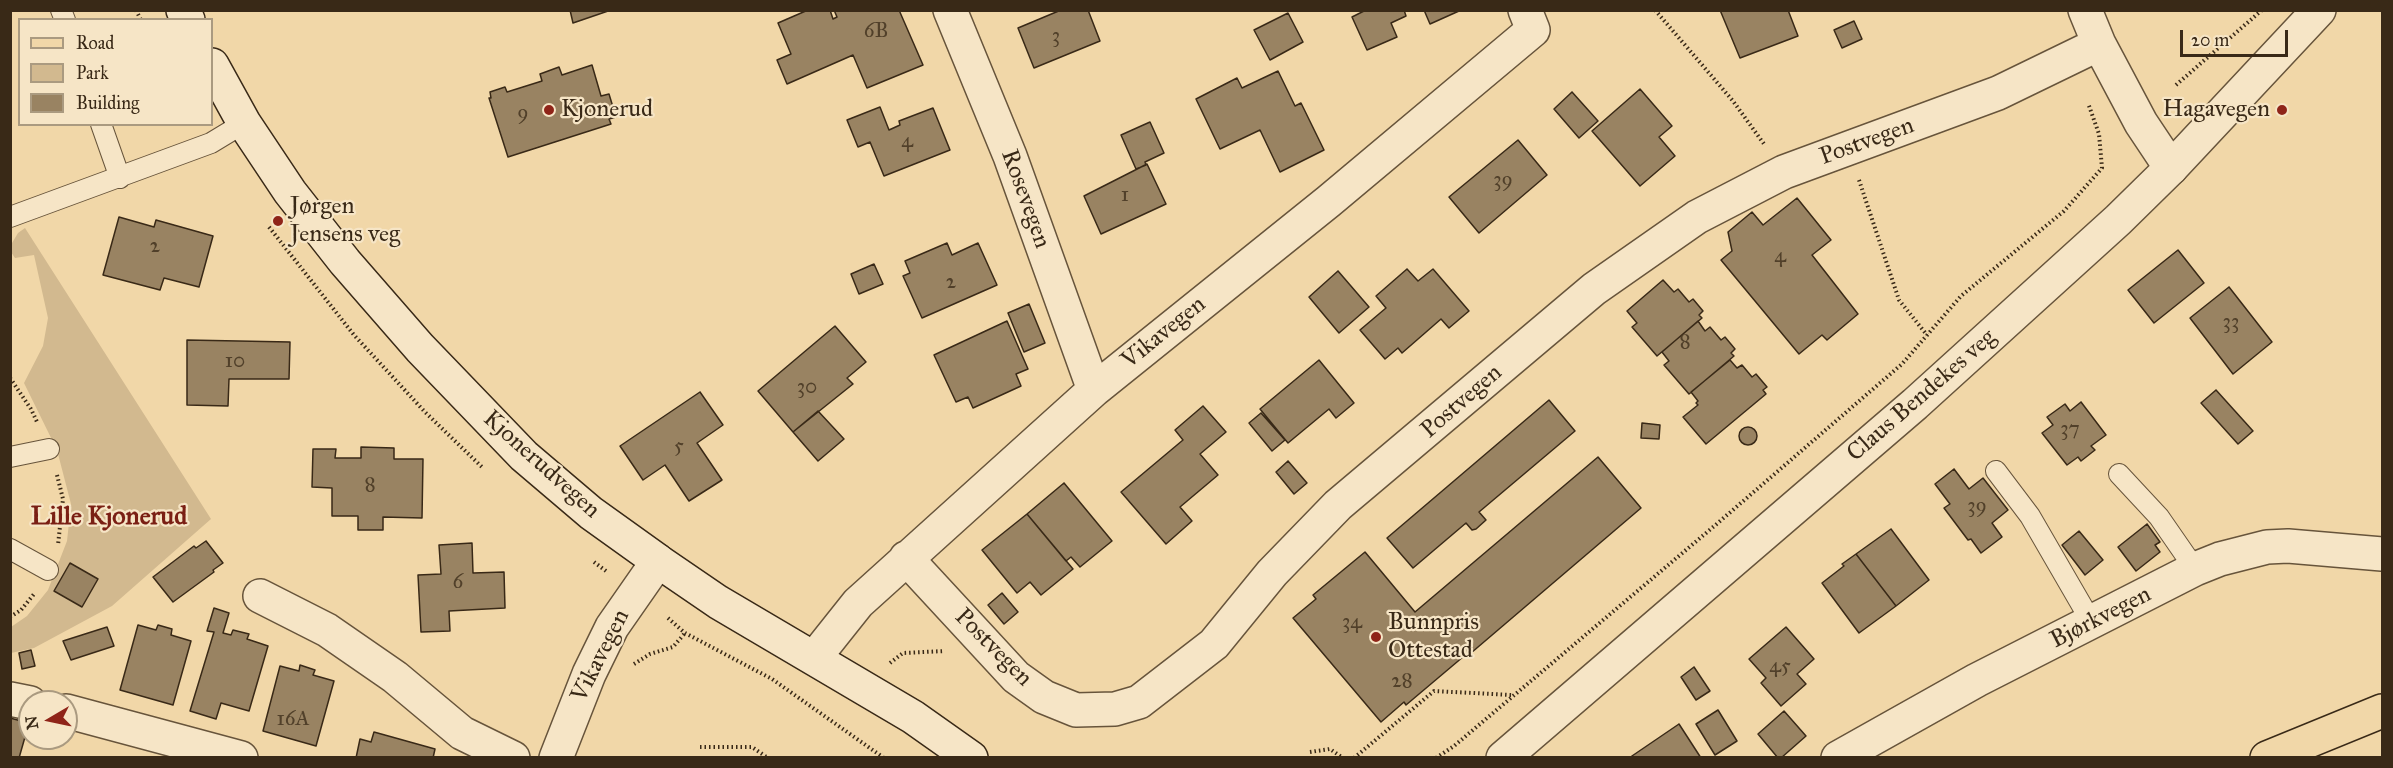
<!DOCTYPE html>
<html>
<head>
<meta charset="utf-8">
<style>
	body { margin:0 }
	#map { position:relative; width:2393px; height:768px; overflow:hidden; background:#f1d7a8; font-family:"IM FELL Great Primer",serif }
	canvas { display:block }
	.frame { position:absolute; inset:0; border:12px solid #392917; pointer-events:none }
	.legend { position:absolute; left:18px; top:18px; width:195px; height:108px; box-sizing:border-box; background:#f6e5c6; border:2px solid #aa9a80; margin:0; padding:8px 10px; list-style:none; font-size:18px; color:#392917 }
	.legend li { display:flex; align-items:center; gap:12px; height:30px }
	.legend b { width:30px; border:2px solid #aa9a80 }
	.north { position:absolute; left:18px; top:690px; width:60px; height:60px; box-sizing:border-box; background:#f6e5c6; border:2px solid #aa9a80; border-radius:50%; rotate:261deg; font-size:16px; font-weight:700; line-height:24px; text-align:center; color:#392917 }
	.north::after { content:''; display:block; margin:auto; width:21px; height:27px; background:#8f2418; clip-path:polygon(50% 0,100% 100%,50% 72%,0 100%) }
	.scale { position:absolute; left:2180px; top:30px; width:108px; height:27px; box-sizing:border-box; border:3px solid #392917; border-top:0; padding-left:8px; font-size:18px; line-height:21px; white-space:nowrap; color:#392917; -webkit-text-stroke:4px #f6e5c6; paint-order:stroke }
</style>
</head>
<body>
<div id="map">
<canvas width="2393" height="768"></canvas>
<div class="frame"></div>
<ul class="legend">
<li><b style="height:8px;background:#f1d7a8"></b>Road</li>
<li><b style="height:16px;background:#d2b98f"></b>Park</li>
<li><b style="height:16px;background:#998362"></b>Building</li>
</ul>
<div class="north">N</div>
<div class="scale">20 m</div>
</div>
<script>
const context = document.querySelector('canvas').getContext('2d');
context.lineJoin = 'round';
function paint(path, color) {
  context.fillStyle = color;
  context.fill(path, 'evenodd');
}
function toPath(rows) {
  const path = new Path2D();
  for (const r of rows) {
    if (r.length === 3) {
      path.moveTo(r[0] + r[2], r[1]);
      path.arc(r[0], r[1], r[2], 0, 2 * Math.PI);
      continue;
    }
    path.moveTo(r[0], r[1]);
    for (let i = 2; i < r.length; i += 2) path.lineTo(r[i], r[i + 1]);
  }
  return path;
}
function trace(path, color, width, dash) {
  context.strokeStyle = color;
  context.lineWidth = width;
  context.lineCap = dash ? 'butt' : 'round';
  context.setLineDash(dash || []);
  context.stroke(path);
}
function label(font, color, halo, rows, align = 'center') {
  context.font = font + ' "IM FELL Great Primer",serif';
  context.lineWidth = 4.5;
  context.setLineDash([]);
  context.textBaseline = 'middle';
  context.strokeStyle = halo;
  context.fillStyle = color;
  for (const [text, x, y, turn = 0] of rows) {
    context.save();
    context.translate(x, y);
    context.rotate((+turn || 0) * Math.PI / 180);
    context.textAlign = isNaN(turn) ? turn : align;
    if (halo) context.strokeText(text, 0, 0);
    context.fillText(text, 0, 0);
    context.restore();
  }
}
const green = toPath([
	[25,228,211,519,112,606,34,648,11,653,11,627,27,616,48,590,67,541,71,504,57,450,24,383,43,346,48,318,34,255,15,258,11,252,12,243,18,233]
]);
const building = toPath([
	[570,10,611,10,573,23,570,10],
	[808,10,830,10,833,19,837,17,834,10,899,10,923,65,867,88,853,55,787,84,777,60,791,54,778,23,808,10],
	[1061,10,1088,10,1100,41,1034,68,1018,28,1061,10],
	[1404,10,1406,16,1391,23,1397,37,1367,50,1352,17,1366,10,1404,10],
	[1424,10,1458,10,1459,11,1430,24,1424,10],
	[1720,10,1788,10,1798,36,1740,58,1720,10],
	[1288,13,1303,42,1270,60,1254,30,1288,13],
	[1854,21,1862,39,1842,48,1834,30,1854,21],
	[592,65,601,96,609,94,616,117,609,119,611,124,508,157,489,98,491,98,490,92,505,87,507,92,542,81,540,74,559,67,562,75,592,65],
	[1278,71,1295,106,1301,103,1324,150,1280,172,1260,130,1220,149,1196,99,1237,78,1242,88,1278,71],
	[1640,89,1672,126,1659,137,1675,156,1640,186,1592,131,1640,89],
	[1572,92,1598,121,1579,138,1554,109,1572,92],
	[880,107,889,130,900,125,899,121,933,108,950,150,884,176,870,142,858,147,847,120,880,107],
	[1150,122,1164,153,1145,162,1146,165,1136,169,1121,135,1150,122],
	[1518,140,1547,175,1479,233,1449,197,1518,140],
	[1147,164,1166,204,1101,234,1084,196,1147,164],
	[1797,198,1831,240,1812,255,1858,314,1827,340,1822,335,1799,354,1721,260,1732,251,1728,232,1752,212,1763,225,1797,198],
	[119,217,154,227,156,220,213,236,199,287,164,278,160,290,103,275,119,217],
	[947,243,952,255,978,243,997,285,922,318,903,276,910,273,905,261,947,243],
	[2178,250,2204,283,2154,323,2128,290,2178,250],
	[874,264,883,284,859,294,851,274,874,264],
	[1407,269,1418,281,1433,269,1469,311,1449,328,1441,319,1402,353,1398,348,1385,359,1360,330,1386,308,1376,296,1407,269],
	[1338,271,1369,307,1339,333,1309,297,1338,271],
	[1663,280,1674,292,1678,289,1689,302,1693,299,1703,311,1699,315,1702,318,1657,356,1632,327,1637,323,1627,311,1663,280],
	[2229,287,2272,342,2233,374,2190,318,2229,287],
	[1029,304,1045,343,1024,352,1008,313,1029,304],
	[1007,321,1028,369,1016,374,1021,386,973,408,968,397,956,402,934,355,1007,321],
	[1698,321,1705,331,1710,327,1721,340,1725,337,1735,349,1731,353,1734,356,1689,394,1664,365,1669,361,1662,352,1698,321],
	[835,326,866,362,847,378,853,384,793,432,758,391,835,326],
	[187,340,290,342,289,379,229,379,228,406,187,405,187,340],
	[1319,360,1354,403,1336,418,1329,409,1288,443,1260,409,1319,360],
	[1730,360,1737,368,1742,365,1752,377,1756,374,1767,387,1763,390,1766,394,1706,444,1683,417,1698,405,1696,403,1698,401,1691,392,1730,360],
	[2216,390,2253,431,2238,444,2201,403,2216,390],
	[700,392,723,425,697,443,722,480,689,501,665,465,643,480,620,446,700,392],
	[1549,400,1575,431,1479,512,1486,520,1476,529,1472,530,1466,523,1413,568,1387,538,1549,400],
	[2081,402,2106,435,2091,446,2095,450,2081,461,2078,457,2067,465,2042,433,2053,425,2047,417,2065,404,2070,411,2081,402],
	[1203,406,1226,432,1200,454,1218,475,1180,507,1192,521,1166,544,1121,492,1183,440,1175,430,1203,406],
	[818,411,844,439,818,461,793,432,818,411],
	[1261,413,1285,440,1272,451,1249,423,1261,413],
	[1642,423,1660,425,1659,439,1641,438,1642,423],
	[1748,436,9],
	[361,447,394,448,394,459,423,459,422,518,383,517,383,530,358,530,358,516,332,516,332,488,312,487,313,449,336,449,335,458,361,458,361,447],
	[1598,457,1641,508,1471,653,1470,651,1406,705,1404,702,1381,722,1293,618,1316,599,1313,595,1365,552,1415,612,1598,457],
	[1288,461,1307,483,1294,494,1276,472,1288,461],
	[1954,469,1969,489,1983,478,2008,510,1992,523,2002,537,1981,553,1971,539,1968,540,1944,508,1950,504,1935,484,1954,469],
	[1064,483,1112,541,1080,567,1071,557,1066,561,1027,514,1064,483],
	[1027,514,1073,569,1041,595,1030,582,1017,593,982,550,1027,514],
	[2147,524,2160,542,2155,545,2160,552,2136,571,2118,547,2147,524],
	[1891,529,1929,580,1896,606,1856,554,1891,529],
	[2079,531,2103,560,2085,575,2062,545,2079,531],
	[206,541,223,563,213,570,214,572,173,602,153,577,194,546,196,548,206,541],
	[472,543,473,573,504,572,505,608,449,611,450,631,421,632,418,575,441,574,439,545,472,543],
	[1856,554,1896,606,1859,633,1822,583,1844,566,1842,564,1856,554],
	[70,563,98,579,82,607,54,591,70,563],
	[1002,593,1018,612,1004,624,988,605,1002,593],
	[214,608,229,613,223,633,231,635,233,630,249,634,247,639,268,646,249,711,221,703,216,719,190,711,214,632,207,631,214,608],
	[138,625,156,630,158,625,172,629,171,635,191,641,173,705,120,690,138,625],
	[107,627,114,646,71,660,63,641,107,627],
	[1786,627,1814,659,1797,674,1806,684,1781,706,1761,683,1766,678,1749,659,1786,627],
	[31,650,35,666,22,669,19,653,31,650],
	[300,665,315,670,313,675,334,681,316,746,263,731,280,666,299,671,300,665],
	[1694,667,1710,691,1696,700,1681,677,1694,667],
	[1718,710,1737,741,1715,755,1696,724,1718,710],
	[1784,711,1806,736,1781,758,1778,758,1758,734,1784,711],
	[10,718,29,723,19,758,10,757,10,718],
	[1679,724,1701,758,1629,758,1679,724],
	[374,732,435,749,433,758,356,758,360,739,371,742,374,732]
]);
const path = toPath([
	[136,10,141,20],
	[1655,10,1733,101,1764,144],
	[2176,85,2262,10],
	[1859,180,1899,300,1927,335],
	[269,227,354,335,425,412,483,468],
	[10,378,31,409,38,424],
	[57,475,63,499,58,545],
	[594,562,606,571],
	[10,617,21,610,34,594],
	[668,618,685,633,772,679,884,758],
	[890,663,903,653,945,651],
	[634,664,650,654,673,647,685,633],
	[700,747,752,747,768,758],
	[1310,752,1330,749,1343,758],
	[1354,758,1434,691,1512,695],
	[1436,758,1454,746,1712,528,1902,364,1961,296,2064,211,2102,168,2099,134,2088,103]
]);
const service = toPath([
	[61,10,65,20],
	[101,124,120,178],
	[10,217,211,143,244,123],
	[10,457,49,449],
	[1996,471,2030,516,2092,623],
	[2119,474,2159,517,2195,569],
	[10,549,48,570]
]);
const minor = toPath([
	[950,10,1010,156,1094,390],
	[2085,10,2099,44,2141,123,2171,168],
	[906,558,1016,677,1044,697,1076,710,1115,709,1139,702,1214,644,1272,573,1338,505,1594,289,1697,217,1784,172,1998,93,2099,44],
	[260,596,327,630,395,677,462,733,513,758],
	[815,657,858,603,1094,390,1329,201,1533,30,1525,10],
	[10,699,30,703],
	[66,711,241,758],
	[1838,758,1977,680,2195,569,2220,559,2267,547,2288,546,2382,554]
]);
const tertiary = toPath([
	[556,758,589,674,612,627,658,561],
	[1503,758,1915,404,2118,220,2171,168,2319,10]
]);
const secondary = toPath([
	[183,10,188,20],
	[212,65,244,123,290,192,345,262,420,348,524,456,591,513,658,561,718,602,913,717,971,758]
]);
const primary = toPath([
	[2267,758,2382,711]
]);
const markers = [
	[549,110,6,"#8f2418"],
	[2282,110,6,"#8f2418"],
	[278,221,6,"#8f2418"],
	[1376,637,6,"#8f2418"]
];
const numberNames = [
	["6B",876,32],
	["3",1056,37],
	["9",523,114],
	["4",907,142],
	["39",1503,181],
	["1",1125,196],
	["2",155,247],
	["4",1780,257],
	["2",951,283],
	["33",2231,323],
	["8",1685,343],
	["10",235,362],
	["30",807,388],
	["37",2070,430],
	["5",679,447],
	["8",370,486],
	["39",1977,507],
	["6",458,583],
	["34",1352,623],
	["45",1780,667],
	["28",1402,682],
	["16A",293,720]
];
const poiNames = [
	["Kjonerud",561,110],
	["Hagavegen",2270,110,"right"],
	["Jørgen",290,207],
	["Jensens veg",290,235],
	["Bunnpris",1388,623],
	["Ottestad",1388,651]
];
const streetNames = [
	["Postvegen",1867,142,-20],
	["Rosevegen",1025,199,70],
	["Vikavegen",1164,333,-39],
	["Claus Bendekes veg",1922,396,-41],
	["Postvegen",1462,402,-41],
	["Kjonerudvegen",541,465,42],
	["Bjørkvegen",2101,618,-27],
	["Postvegen",993,648,45],
	["Vikavegen",601,656,-63]
];
const neighbourhoodNames = [
	["Lille Kjonerud",109,518]
];
paint(green, '#d2b98f');
paint(building, '#998362');
trace(building, '#392917', 1.5);
trace(service, '#67543b', 22);
trace(minor, '#67543b', 36);
trace(tertiary, '#67543b', 36);
trace(secondary, '#392917', 36);
trace(primary, '#392917', 36);
trace(path, '#392917', 4, [1.5, 3]);
trace(service, '#f6e5c6', 20);
trace(minor, '#f6e5c6', 33);
trace(tertiary, '#f6e5c6', 33);
trace(secondary, '#f6e5c6', 33);
trace(primary, '#f1d7a8', 33);
for (const [x, y, r, color] of markers) {
  const dot = new Path2D();
  dot.arc(x, y, r, 0, 2 * Math.PI);
  context.fillStyle = color;
  context.fill(dot);
  trace(dot, '#f6e5c6', 2);
}
label('21px', '#51402a', null, numberNames);
label('24px', '#392917', '#f6e5c6', poiNames, 'left');
label('24px', '#392917', '#f6e5c6', streetNames);
label('bold 26px', '#7a1f14', '#f6e5c6', neighbourhoodNames);
</script>
</body>
</html>
